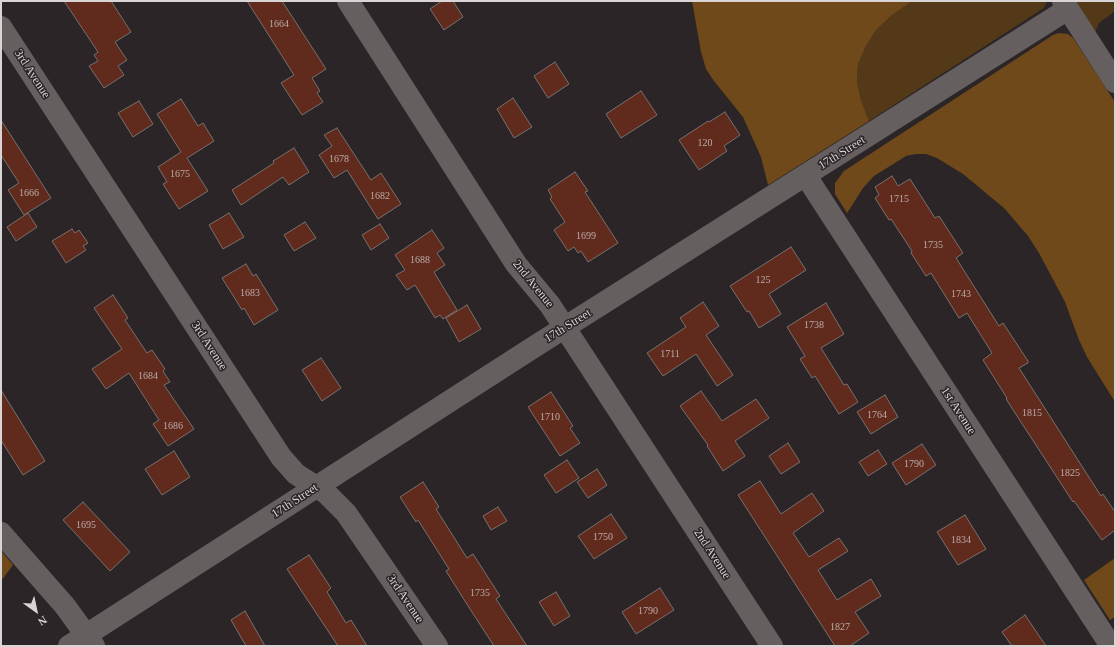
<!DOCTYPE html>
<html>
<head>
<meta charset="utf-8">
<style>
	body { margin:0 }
	#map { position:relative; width:1116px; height:647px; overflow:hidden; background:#2b2527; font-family:"Times New Roman",serif }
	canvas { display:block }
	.frame { position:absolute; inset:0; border:2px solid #d9d5d6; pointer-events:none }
	.north { position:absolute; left:16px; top:591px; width:40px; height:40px; -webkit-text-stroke:3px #2b2527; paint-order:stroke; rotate:147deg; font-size:11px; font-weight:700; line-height:16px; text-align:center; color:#d9d5d6 }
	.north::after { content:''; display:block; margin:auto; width:14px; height:18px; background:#d9d5d6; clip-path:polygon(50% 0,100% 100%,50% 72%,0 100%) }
</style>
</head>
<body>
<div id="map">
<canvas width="1116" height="647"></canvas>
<div class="frame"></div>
<div class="north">N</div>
</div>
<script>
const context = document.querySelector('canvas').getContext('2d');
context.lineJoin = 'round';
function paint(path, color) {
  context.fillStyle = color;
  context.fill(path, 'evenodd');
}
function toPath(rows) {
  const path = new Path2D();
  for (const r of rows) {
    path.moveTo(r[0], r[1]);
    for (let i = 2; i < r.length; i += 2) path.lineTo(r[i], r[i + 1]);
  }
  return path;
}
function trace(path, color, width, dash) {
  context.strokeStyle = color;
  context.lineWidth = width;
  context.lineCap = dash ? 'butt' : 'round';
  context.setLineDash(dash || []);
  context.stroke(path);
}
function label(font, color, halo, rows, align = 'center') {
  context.font = font + ' "Times New Roman",serif';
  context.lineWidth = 3;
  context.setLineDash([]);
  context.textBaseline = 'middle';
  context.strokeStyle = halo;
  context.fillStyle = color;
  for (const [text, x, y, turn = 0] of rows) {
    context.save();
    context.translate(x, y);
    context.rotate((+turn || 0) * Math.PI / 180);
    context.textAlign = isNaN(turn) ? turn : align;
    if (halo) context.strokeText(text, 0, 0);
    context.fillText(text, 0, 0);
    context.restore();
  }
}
const green = toPath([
	[912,1,1047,1,1044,8,869,121,861,100,857,82,858,64,866,46,876,30,891,16],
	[1076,1,1115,1,1115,11,1099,23,1095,32]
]);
const forest = toPath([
	[692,1,912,1,891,16,876,30,866,46,858,64,857,82,861,100,869,121,768,185,761,157,743,117,714,81,706,69,701,52],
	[1059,33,1068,34,1073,38,1115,102,1115,402,1087,357,1079,340,1065,302,1039,253,1028,236,1004,208,963,174,937,158,926,154,916,154,906,156,874,176,863,188,847,213,835,194,835,183,844,171,1053,35],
	[1,551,13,565,1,581],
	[1115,558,1115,617,1110,620,1084,580]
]);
const building = toPath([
	[64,1,111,1,131,32,115,42,127,60,118,66,124,75,104,88,89,66,98,61,94,55,98,52,64,1],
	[247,1,282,1,326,69,312,78,320,91,317,93,323,102,302,115,281,83,294,75,247,1],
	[442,1,453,1,463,17,444,30,430,9,442,1],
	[555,62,569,84,548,98,534,76,555,62],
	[641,91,657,115,621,138,606,114,641,91],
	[513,98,532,127,514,138,497,109,513,98],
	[181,99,198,126,203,123,214,141,187,158,208,191,179,209,163,184,167,182,158,167,181,152,157,114,181,99],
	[139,101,153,124,133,137,118,113,139,101],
	[725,112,740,135,724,146,727,151,699,170,679,140,708,121,709,122,725,112],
	[1,120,51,198,24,215,8,190,19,183,1,155,1,120],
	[337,128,371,180,381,173,401,204,378,219,347,170,334,178,319,155,332,146,324,135,337,128],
	[294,148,309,172,289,185,283,177,241,205,232,190,274,163,273,161,294,148],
	[575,172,588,191,585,192,618,243,588,262,581,251,578,253,574,247,568,251,554,230,565,222,550,199,552,197,548,190,575,172],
	[892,176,898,186,910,179,935,218,939,216,963,253,956,258,999,326,1003,323,1028,361,1028,363,1019,368,1101,496,1103,494,1115,512,1115,530,1102,540,1074,501,1073,502,1006,399,1007,398,983,360,992,353,967,313,959,318,931,273,926,276,911,253,912,251,891,219,889,220,875,198,879,195,875,187,892,176],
	[28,213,37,227,16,241,7,227,28,213],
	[229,213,244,237,223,249,209,225,229,213],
	[305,222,316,238,294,251,284,235,305,222],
	[380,224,389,238,371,250,362,235,380,224],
	[72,229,75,233,79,230,88,243,83,246,86,250,66,263,52,241,72,229],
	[432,230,444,248,437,253,445,265,434,272,457,310,443,319,440,315,435,318,415,285,407,290,396,275,405,270,395,255,432,230],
	[791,247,806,270,769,294,781,314,759,328,749,311,747,312,730,286,791,247],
	[246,264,253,276,256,274,278,310,254,325,244,308,242,310,222,278,246,264],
	[113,295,128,318,125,320,147,353,152,350,165,369,163,371,170,382,164,385,194,429,168,446,153,424,159,420,129,373,106,389,92,369,122,349,94,308,113,295],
	[703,302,719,326,706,335,733,375,717,386,696,354,663,376,647,353,686,327,680,318,703,302],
	[826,303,844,334,821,348,844,385,847,384,858,402,839,414,815,376,812,378,800,359,805,356,787,327,826,303],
	[467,305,481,329,459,342,446,318,467,305],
	[321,358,341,388,322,401,302,370,321,358],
	[1,390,45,461,23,475,1,440,1,390],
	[701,391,722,421,756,399,769,418,735,441,745,456,723,471,707,446,708,445,680,406,701,391],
	[551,392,573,426,570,428,580,443,560,456,528,407,551,392],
	[885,395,898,417,871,434,857,412,885,395],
	[788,443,800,462,781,474,769,456,788,443],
	[922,444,936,465,906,485,892,463,922,444],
	[878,450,887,464,868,476,859,462,878,450],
	[174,451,190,477,162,495,145,469,174,451],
	[567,460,579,478,556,493,544,475,567,460],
	[597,469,607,485,588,498,577,482,597,469],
	[760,481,781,514,812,493,824,511,793,533,809,557,839,538,848,551,818,570,837,600,871,579,881,596,855,612,869,633,850,646,835,646,738,495,760,481],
	[423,482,439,507,436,509,467,558,473,554,500,596,496,599,527,646,494,646,470,609,446,571,449,569,418,520,416,522,400,497,423,482],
	[83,502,130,552,110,571,63,520,83,502],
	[498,507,507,521,491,530,483,516,498,507],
	[611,514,627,538,594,559,578,536,611,514],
	[965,515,986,549,958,565,937,532,965,515],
	[309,555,331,588,327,592,346,623,351,620,367,646,338,646,287,569,309,555],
	[660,588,674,610,636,634,622,612,660,588],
	[556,592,570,616,554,626,539,602,556,592],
	[245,611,265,646,246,646,231,620,245,611],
	[1025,615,1046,646,1012,646,1002,632,1025,615]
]);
const minor = toPath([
	[348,1,516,264,550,305,772,646],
	[1063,1,1115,82],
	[1,27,281,457,296,474,326,493,346,513,437,646],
	[806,176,1111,646],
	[1,533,65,606,94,646],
	[69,646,537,345,1068,9]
]);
const numberNames = [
	["1664",279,24],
	["120",705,143],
	["1678",339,159],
	["1675",180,174],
	["1666",29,193],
	["1682",380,196],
	["1715",899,199],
	["1699",586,236],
	["1735",933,245],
	["1688",420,260],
	["125",763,280],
	["1683",250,293],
	["1743",961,294],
	["1738",814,325],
	["1711",670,354],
	["1684",148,376],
	["1815",1032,413],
	["1764",877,415],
	["1710",550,417],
	["1686",173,426],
	["1790",914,464],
	["1825",1070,473],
	["1695",86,525],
	["1750",603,537],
	["1834",961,540],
	["1735",480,593],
	["1790",648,611],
	["1827",840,627]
];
const streetNames = [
	["3rd Avenue",32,74,57],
	["17th Street",842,153,-32],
	["2nd Avenue",533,284,51],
	["17th Street",568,326,-32],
	["3rd Avenue",209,346,57],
	["1st Avenue",958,411,57],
	["17th Street",295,501,-33],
	["2nd Avenue",712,554,57],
	["3rd Avenue",405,599,56]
];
paint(green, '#543918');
paint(forest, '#6f4919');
paint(building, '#602b1d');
trace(building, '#78716f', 1);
trace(minor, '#665f60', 22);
label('10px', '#bbaaa8', null, numberNames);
label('12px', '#d9d5d6', '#2b2527', streetNames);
</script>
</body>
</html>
